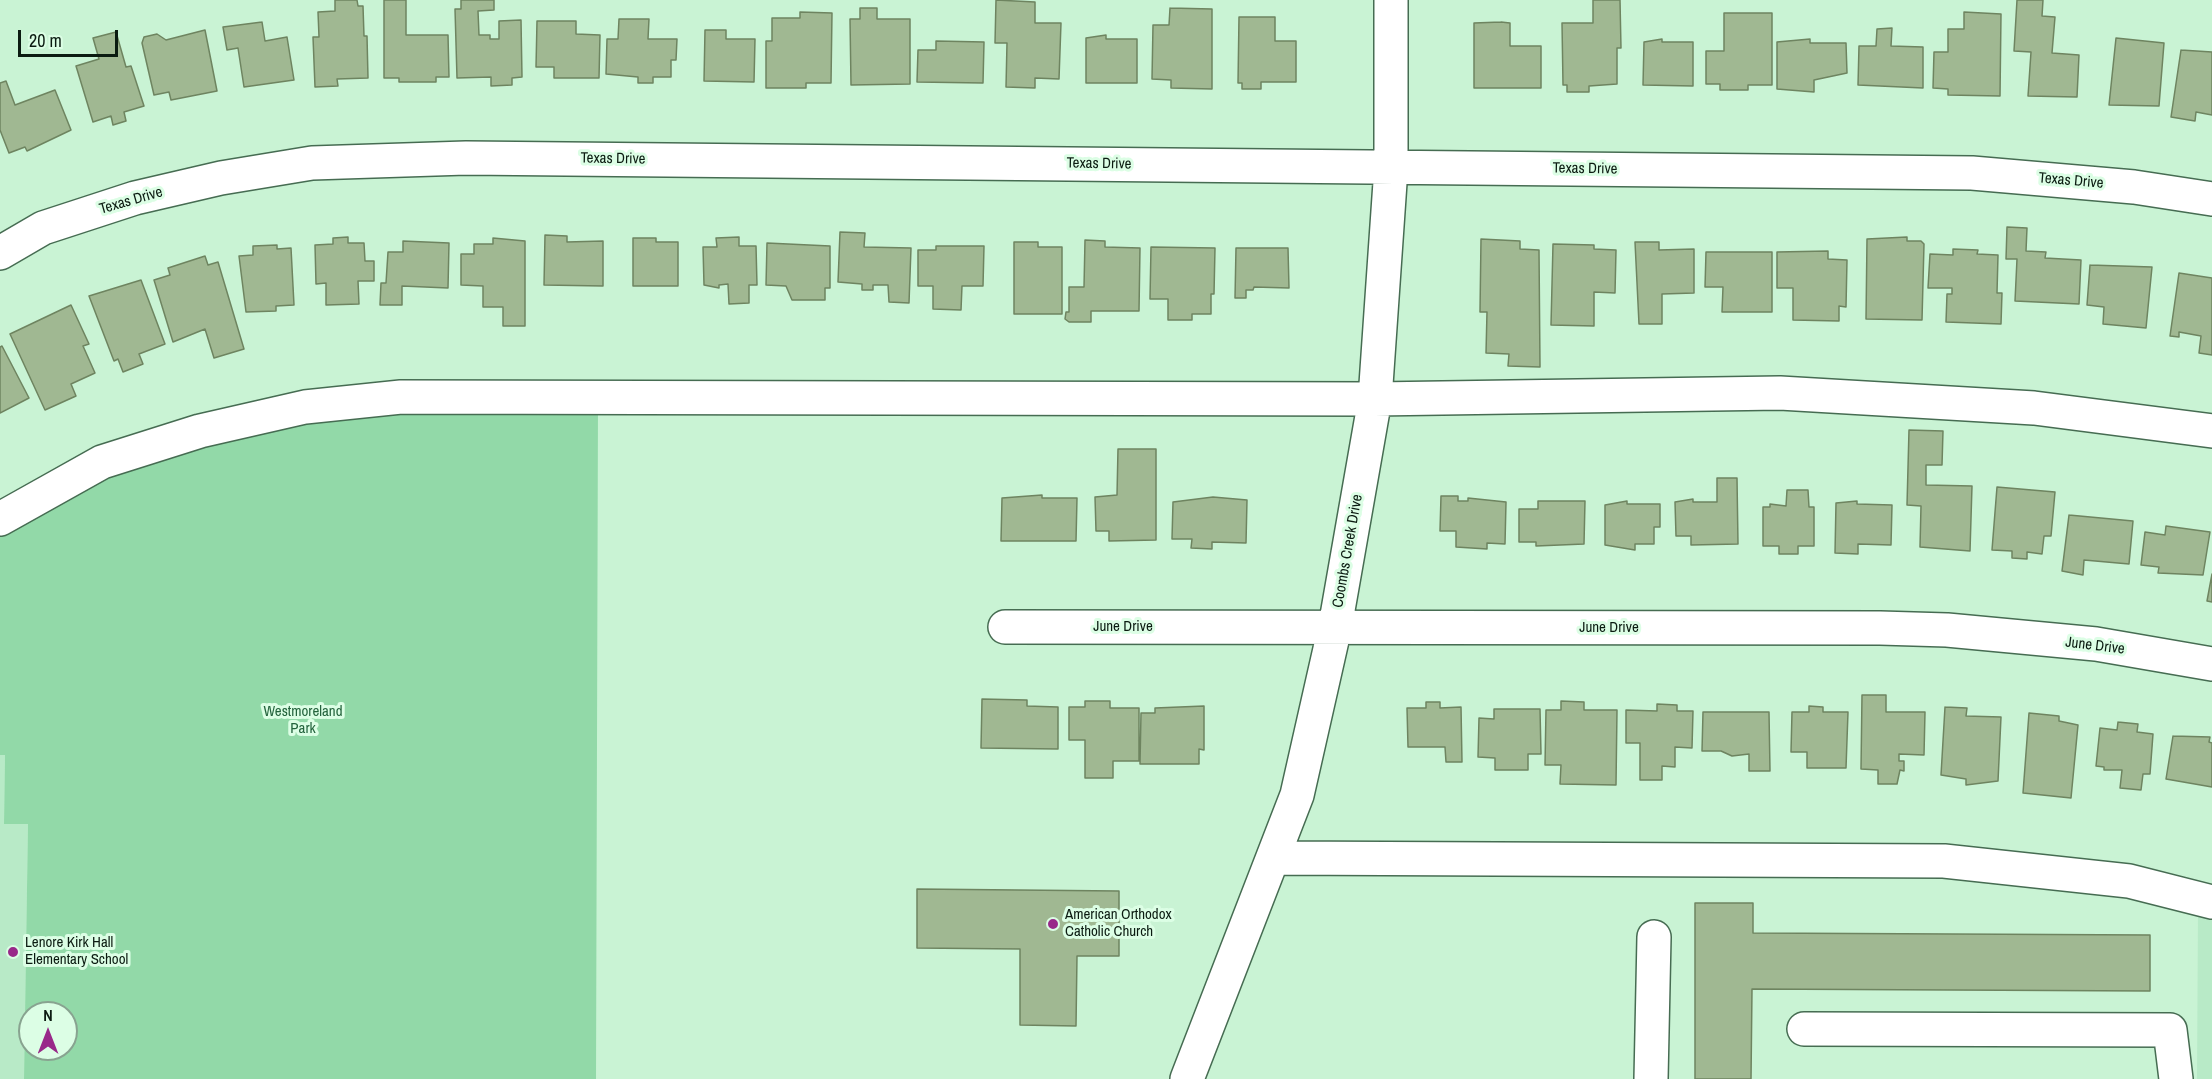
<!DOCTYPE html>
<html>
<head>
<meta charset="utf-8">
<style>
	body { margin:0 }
	#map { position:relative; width:2212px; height:1079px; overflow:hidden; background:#c9f3d4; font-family:"Archivo Narrow",sans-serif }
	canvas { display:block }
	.north { position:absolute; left:18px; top:1001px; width:60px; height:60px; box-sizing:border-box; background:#dcfee5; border:2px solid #88a390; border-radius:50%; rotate:0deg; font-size:16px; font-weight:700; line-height:24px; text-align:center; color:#0b1b11 }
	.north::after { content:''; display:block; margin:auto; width:21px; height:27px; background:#982989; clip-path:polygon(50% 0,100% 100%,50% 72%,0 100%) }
	.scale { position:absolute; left:18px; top:30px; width:100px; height:27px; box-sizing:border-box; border:3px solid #0b1b11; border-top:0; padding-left:8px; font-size:18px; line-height:21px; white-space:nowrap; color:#0b1b11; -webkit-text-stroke:4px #dcfee5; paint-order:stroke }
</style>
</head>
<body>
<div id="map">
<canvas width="2212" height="1079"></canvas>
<div class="north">N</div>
<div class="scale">20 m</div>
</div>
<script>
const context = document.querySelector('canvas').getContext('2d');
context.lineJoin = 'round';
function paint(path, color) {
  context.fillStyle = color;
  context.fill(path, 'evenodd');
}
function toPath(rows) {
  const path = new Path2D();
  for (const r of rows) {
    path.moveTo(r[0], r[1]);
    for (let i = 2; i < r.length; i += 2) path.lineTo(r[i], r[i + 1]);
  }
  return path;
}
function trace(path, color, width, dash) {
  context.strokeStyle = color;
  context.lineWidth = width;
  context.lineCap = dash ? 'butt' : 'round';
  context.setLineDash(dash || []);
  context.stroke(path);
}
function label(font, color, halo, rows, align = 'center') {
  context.font = font + ' "Archivo Narrow",sans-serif';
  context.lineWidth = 6;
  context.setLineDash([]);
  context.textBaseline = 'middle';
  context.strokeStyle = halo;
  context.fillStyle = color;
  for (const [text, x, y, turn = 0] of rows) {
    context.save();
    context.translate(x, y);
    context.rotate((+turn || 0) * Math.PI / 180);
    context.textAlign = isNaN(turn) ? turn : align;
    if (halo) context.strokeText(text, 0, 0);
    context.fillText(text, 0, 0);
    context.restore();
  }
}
const built = toPath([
	[0,755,5,755,4,824,28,824,24,1079,0,1079],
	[2198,912,2212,915,2212,1079,2197,1079]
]);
const green = toPath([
	[598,402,596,1079,24,1079,28,824,4,824,5,755,0,755,0,533,104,475,204,442,304,420,399,408],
	[30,1013,66,1013,66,1049,30,1049]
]);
const building = toPath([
	[335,0,357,0,358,6,363,6,364,36,367,36,368,78,337,79,338,86,315,87,313,37,319,37,318,12,335,11,335,0],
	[384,0,406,0,406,35,448,35,449,77,436,77,436,82,399,82,399,78,384,78,384,0],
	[461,0,494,0,494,10,478,11,479,35,490,35,490,39,499,39,499,21,521,20,522,77,512,78,512,85,491,86,491,77,457,78,455,9,461,9,461,0],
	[996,0,1035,2,1035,23,1061,23,1059,79,1035,78,1035,88,1006,87,1007,43,995,43,996,0],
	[1593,0,1620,0,1621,48,1617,48,1617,84,1589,86,1589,92,1567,92,1567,85,1563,85,1562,23,1593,23,1593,0],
	[2017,0,2043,0,2042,16,2055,17,2052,53,2079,55,2077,97,2028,96,2031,52,2014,51,2017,0],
	[860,8,877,8,877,19,910,19,910,84,851,85,850,19,860,19,860,8],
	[1170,8,1212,9,1212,89,1171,88,1171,80,1152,79,1153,25,1169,25,1170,8],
	[800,12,832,13,831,83,806,83,806,88,766,88,766,41,772,41,772,18,800,18,800,12],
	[1964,12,2001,14,2000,96,1948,95,1948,89,1933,88,1934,52,1948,52,1948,29,1964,29,1964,12],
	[1724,13,1772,13,1772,85,1748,85,1748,90,1720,90,1720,84,1706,84,1706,51,1724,51,1724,13],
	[1239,17,1275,17,1275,41,1296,41,1296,82,1261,82,1261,89,1242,89,1242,83,1238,83,1239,17],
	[619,19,649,19,648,39,677,39,676,60,671,60,671,77,653,77,653,83,638,83,638,77,606,74,607,39,618,39,619,19],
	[537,21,576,21,576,34,600,35,599,78,554,78,554,67,536,67,537,21],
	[262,22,265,41,287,37,294,80,244,87,238,48,227,50,223,27,262,22],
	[1501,22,1510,23,1510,46,1541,46,1541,88,1474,88,1474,23,1501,22],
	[1892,28,1891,46,1923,47,1923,88,1858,85,1859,46,1876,46,1877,29,1892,28],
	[205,30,217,91,171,100,169,92,154,95,142,43,144,37,157,34,166,40,205,30],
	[705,30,726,30,726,39,755,39,754,82,704,81,705,30],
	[116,32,126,67,131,66,144,106,124,112,126,121,113,125,111,116,93,122,76,66,99,59,93,38,116,32],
	[1106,35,1106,39,1137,39,1137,83,1086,83,1086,38,1106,35],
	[2116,38,2164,43,2159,106,2109,105,2116,38],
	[1662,39,1662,42,1693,42,1693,86,1643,85,1644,42,1662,39],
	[1810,39,1810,43,1846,43,1847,73,1814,80,1814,92,1777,89,1777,42,1810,39],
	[936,41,984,42,983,83,917,82,918,50,936,50,936,41],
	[2181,50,2212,52,2212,115,2196,112,2195,121,2171,117,2181,50],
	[6,81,15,105,55,90,71,130,27,151,25,147,9,153,0,130,0,83,6,81],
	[2007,227,2027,228,2026,251,2046,252,2045,258,2081,260,2079,304,2015,301,2017,259,2006,259,2007,227],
	[840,232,865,233,864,247,911,248,909,303,889,302,888,285,873,285,873,290,862,290,862,284,838,282,840,232],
	[545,235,567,236,567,242,603,241,603,286,544,285,545,235],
	[348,237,348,243,364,243,365,261,374,261,374,281,358,281,359,304,326,305,326,283,316,284,315,245,333,244,333,238,348,237],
	[739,237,739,246,756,246,757,285,749,285,749,303,729,304,728,284,719,285,719,288,704,285,703,247,717,247,716,238,739,237],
	[1907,237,1907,241,1921,241,1924,244,1922,320,1866,319,1867,239,1907,237],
	[493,238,525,241,525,326,503,326,503,307,483,307,483,286,461,285,461,254,474,254,474,244,493,244,493,238],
	[633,238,656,238,656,242,678,242,678,286,633,286,633,238],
	[1481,239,1520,241,1520,249,1539,250,1540,367,1508,366,1509,354,1486,353,1487,312,1480,312,1481,239],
	[1085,240,1105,241,1105,247,1140,248,1139,311,1091,311,1091,322,1069,322,1065,319,1066,312,1069,312,1069,287,1084,287,1085,240],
	[403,241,449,243,448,288,402,286,402,305,380,305,381,283,386,283,388,252,403,252,403,241],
	[1014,242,1038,242,1038,247,1062,247,1062,314,1014,314,1014,242],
	[1635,242,1659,242,1659,250,1694,249,1694,293,1662,294,1662,324,1639,324,1635,242],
	[767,243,830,246,830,288,825,288,825,300,792,300,786,286,766,285,767,243],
	[1553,244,1594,245,1594,249,1616,250,1615,293,1594,292,1594,326,1551,325,1553,244],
	[277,245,277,249,291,248,294,305,276,306,276,311,246,312,239,256,253,255,253,246,277,245],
	[936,246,984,246,983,286,962,286,961,310,933,309,933,286,918,286,918,250,936,250,936,246],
	[1151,247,1215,248,1214,294,1211,294,1211,314,1192,314,1192,320,1168,320,1168,299,1150,299,1151,247],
	[1236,248,1288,248,1289,288,1254,287,1253,290,1246,290,1246,298,1235,298,1236,248],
	[1953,249,1978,250,1977,254,1998,255,1997,293,2002,293,2001,324,1946,322,1947,294,1952,294,1952,288,1928,288,1930,254,1953,255,1953,249],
	[1828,251,1828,259,1847,260,1846,307,1839,306,1839,321,1793,320,1793,288,1777,288,1777,252,1828,251],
	[1706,252,1772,252,1772,312,1722,312,1723,287,1705,287,1706,252],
	[205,256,208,265,218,262,244,349,214,358,205,329,173,342,154,280,170,275,168,268,205,256],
	[2090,265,2152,267,2146,328,2103,324,2104,307,2087,305,2090,265],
	[2179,273,2212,278,2212,355,2199,353,2201,336,2179,332,2179,337,2170,336,2179,273],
	[141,280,165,344,139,354,143,364,123,372,118,359,114,361,89,296,141,280],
	[71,305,89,344,83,346,95,373,71,384,76,396,45,410,10,334,71,305],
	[2,346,29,398,0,413,0,347,2,346],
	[1909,430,1943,431,1942,465,1926,465,1926,485,1972,486,1970,551,1920,547,1921,506,1907,505,1909,430],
	[1118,449,1156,449,1156,540,1109,541,1109,531,1096,531,1095,497,1117,495,1118,449],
	[1717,478,1737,478,1738,544,1691,545,1691,536,1676,536,1675,502,1693,499,1693,502,1717,502,1717,478],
	[1997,487,2055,492,2051,536,2044,536,2042,554,2027,552,2027,559,2012,558,2012,551,1992,550,1997,487],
	[1787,490,1808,490,1809,507,1814,507,1814,546,1798,546,1798,554,1779,554,1779,546,1763,546,1763,507,1770,507,1770,504,1786,506,1787,490],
	[1042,495,1042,498,1077,498,1076,541,1001,541,1002,498,1042,495],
	[1441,496,1458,496,1458,501,1468,501,1468,498,1506,502,1505,544,1487,543,1487,549,1456,547,1456,531,1440,531,1441,496],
	[1213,497,1247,500,1246,543,1212,542,1212,549,1191,548,1192,539,1172,539,1173,502,1213,497],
	[1538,501,1585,501,1584,544,1536,546,1536,542,1519,542,1519,509,1538,509,1538,501],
	[1627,501,1627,504,1660,504,1660,527,1654,527,1654,544,1635,544,1635,550,1605,545,1605,505,1627,501],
	[1857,501,1857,504,1892,505,1891,545,1858,544,1858,554,1835,553,1836,503,1857,501],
	[2069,515,2133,521,2129,564,2084,560,2083,575,2062,571,2069,515],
	[2166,526,2210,532,2203,575,2158,573,2159,567,2141,565,2145,532,2165,535,2166,526],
	[2212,574,2212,602,2207,601,2212,574],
	[1862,695,1886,695,1886,712,1925,712,1924,755,1899,754,1899,761,1904,761,1904,771,1900,770,1897,784,1878,784,1878,770,1861,769,1862,695],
	[982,699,1027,700,1027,706,1058,707,1058,749,981,748,982,699],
	[1085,701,1110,701,1110,708,1139,708,1139,761,1113,761,1113,778,1085,778,1085,740,1069,740,1069,707,1085,707,1085,701],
	[1561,701,1584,702,1584,710,1617,710,1616,785,1560,784,1561,765,1545,765,1546,710,1561,710,1561,701],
	[1426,702,1440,702,1440,708,1461,707,1462,762,1446,762,1445,747,1408,747,1407,708,1426,708,1426,702],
	[1657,704,1677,705,1677,711,1693,711,1692,748,1675,747,1675,767,1662,766,1662,780,1640,780,1640,743,1626,743,1626,710,1657,711,1657,704],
	[1204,706,1204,750,1199,749,1199,764,1140,764,1141,713,1155,713,1155,708,1204,706],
	[1809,706,1823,707,1823,712,1848,712,1846,768,1807,768,1807,752,1791,752,1792,712,1809,712,1809,706],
	[1945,707,1967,708,1966,716,2001,717,1998,781,1966,785,1966,779,1941,775,1945,707],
	[1494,709,1540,709,1541,754,1528,754,1528,770,1495,770,1495,758,1478,757,1479,718,1494,719,1494,709],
	[1703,712,1769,712,1770,771,1749,771,1749,754,1732,756,1721,751,1702,751,1703,712],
	[2029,713,2059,716,2059,721,2078,725,2071,798,2023,793,2029,713],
	[2118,722,2138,724,2137,732,2153,734,2150,774,2143,774,2141,790,2120,788,2122,770,2104,770,2104,767,2096,766,2100,728,2117,730,2118,722],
	[2173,736,2210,737,2209,742,2212,743,2212,787,2166,779,2173,736],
	[917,889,1119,891,1119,956,1077,956,1076,1026,1020,1025,1020,949,917,948,917,889],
	[1695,903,1753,903,1753,933,2150,935,2150,991,1752,989,1751,1079,1695,1079,1695,903]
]);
const minor = toPath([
	[0,253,43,228,135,198,221,178,312,163,466,158,1972,173,2134,187,2212,199],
	[0,519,102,462,200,431,305,407,401,397,1375,399,1780,393,2034,408,2212,431],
	[1005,627,1880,628,1947,630,2096,644,2212,664],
	[1273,858,1944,861,2129,881,2212,902],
	[1804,1029,2170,1030,2176,1079],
	[1187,1079,1297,795,1335,627,1375,399,1391,168,1391,0],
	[1651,1079,1654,937]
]);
const markers = [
	[1053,924,6,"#982989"],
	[13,952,6,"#982989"]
];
const streetNames = [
	["Texas Drive",613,159,1],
	["Texas Drive",1099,164,1],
	["Texas Drive",1585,169,1],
	["Texas Drive",2071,181,5],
	["Texas Drive",131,201,-16],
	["Coombs Creek Drive",1348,551,-80],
	["June Drive",1123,627],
	["June Drive",1609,628],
	["June Drive",2095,646,7]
];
const parkNames = [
	["Westmoreland",303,712],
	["Park",303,729]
];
const poiNames = [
	["American Orthodox",1065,915],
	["Catholic Church",1065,932],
	["Lenore Kirk Hall",25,943],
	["Elementary School",25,960]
];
paint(built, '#b8eac7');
paint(green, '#92d9a8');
paint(building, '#a0b892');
trace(building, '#6e8460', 1.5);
trace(minor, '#466c52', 36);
trace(minor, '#fff', 33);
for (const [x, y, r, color] of markers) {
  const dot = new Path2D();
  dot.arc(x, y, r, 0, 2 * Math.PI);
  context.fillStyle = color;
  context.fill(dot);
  trace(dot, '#dcfee5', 2);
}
label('15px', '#0b1b11', '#dcfee5', streetNames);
label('15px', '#24633d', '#dcfee5', parkNames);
label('15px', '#0b1b11', '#dcfee5', poiNames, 'left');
</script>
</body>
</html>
